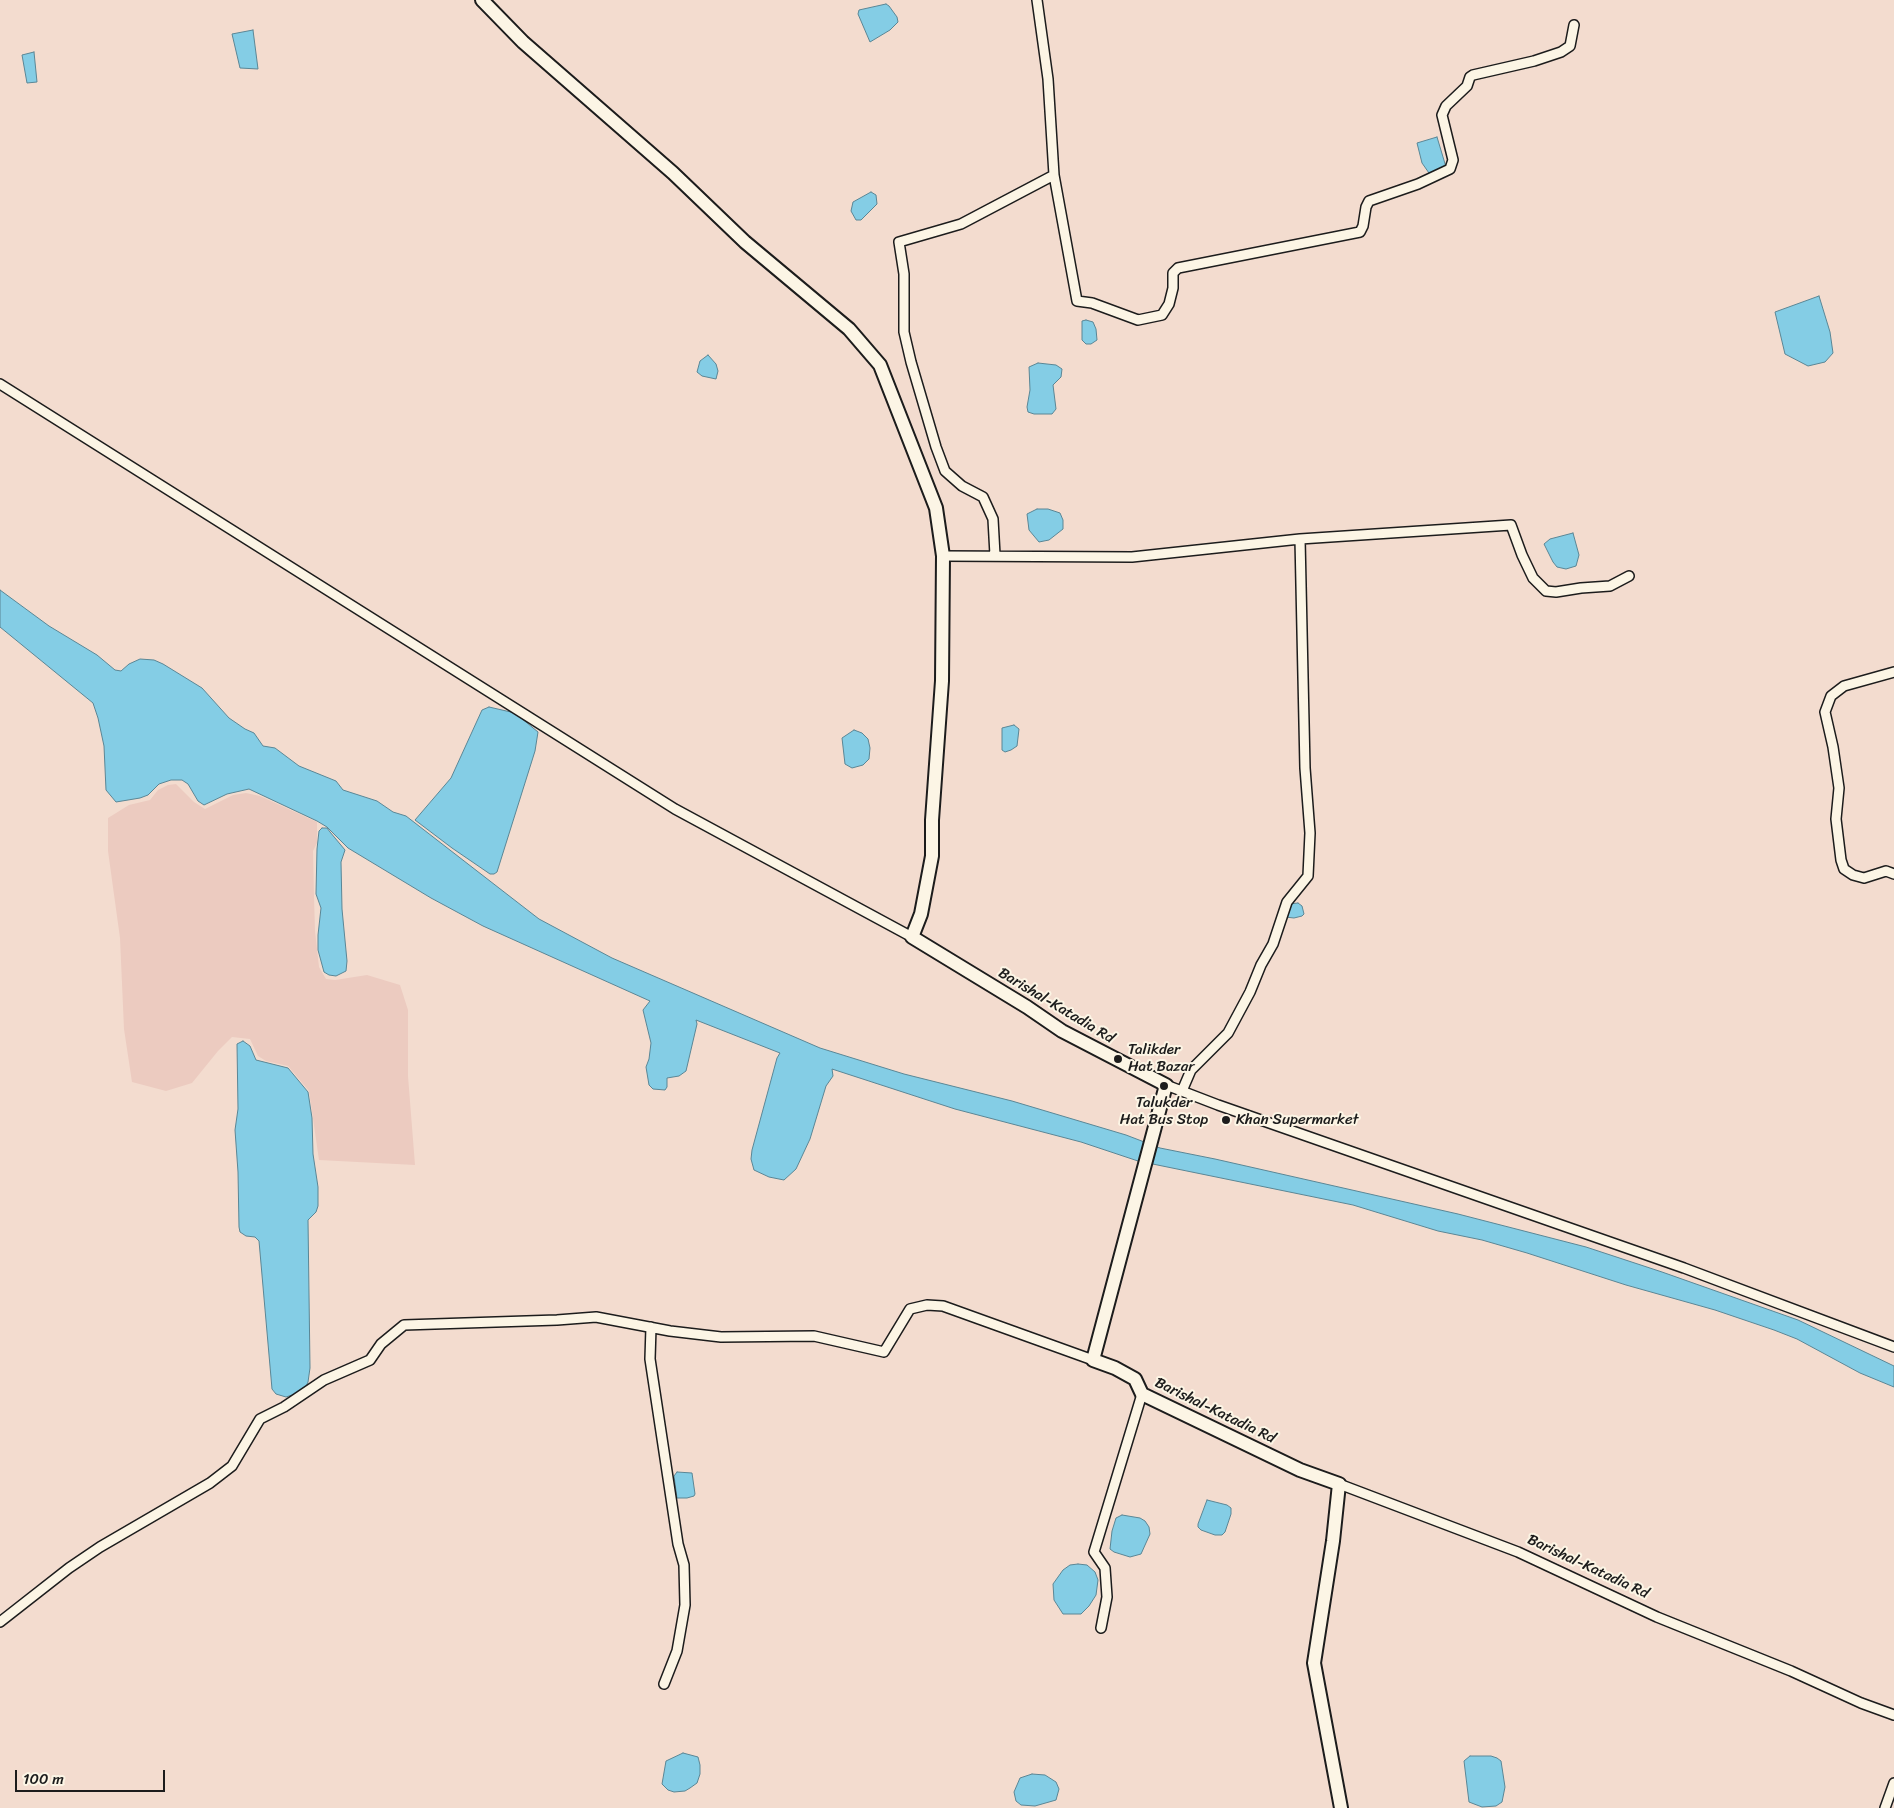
<!DOCTYPE html>
<html>
<head>
<meta charset="utf-8">
<style>
	body { margin:0 }
	#map { position:relative; width:1894px; height:1808px; overflow:hidden; background:#f3dccf; font-family:Sriracha,sans-serif }
	canvas { display:block }
	.scale { position:absolute; left:15px; top:1770px; width:150px; height:22px; box-sizing:border-box; border:2px solid #1c1c1c; border-top:0; padding-left:6px; font-size:15px; line-height:18px; white-space:nowrap; color:#1c1c1c; -webkit-text-stroke:4px #fcf5e5; paint-order:stroke }
</style>
</head>
<body>
<div id="map">
<canvas width="1894" height="1808"></canvas>
<div class="scale">100 m</div>
</div>
<script>
const context = document.querySelector('canvas').getContext('2d');
context.lineJoin = 'round';
function paint(path, color) {
  context.fillStyle = color;
  context.fill(path, 'evenodd');
}
function toPath(rows) {
  const path = new Path2D();
  for (const r of rows) {
    path.moveTo(r[0], r[1]);
    for (let i = 2; i < r.length; i += 2) path.lineTo(r[i], r[i + 1]);
  }
  return path;
}
function trace(path, color, width, dash) {
  context.strokeStyle = color;
  context.lineWidth = width;
  context.lineCap = dash ? 'butt' : 'round';
  context.setLineDash(dash || []);
  context.stroke(path);
}
function label(font, color, halo, rows, align = 'center') {
  context.font = font + ' Sriracha,sans-serif';
  context.lineWidth = 4;
  context.setLineDash([]);
  context.textBaseline = 'middle';
  context.strokeStyle = halo;
  context.fillStyle = color;
  for (const [text, x, y, turn = 0] of rows) {
    context.save();
    context.translate(x, y);
    context.rotate((+turn || 0) * Math.PI / 180);
    context.textAlign = isNaN(turn) ? turn : align;
    if (halo) context.strokeText(text, 0, 0);
    context.fillText(text, 0, 0);
    context.restore();
  }
}
const built = toPath([
	[176,784,194,802,205,809,233,795,246,793,260,796,317,822,317,843,313,851,314,897,315,931,319,967,326,979,335,980,367,975,400,985,408,1010,408,1076,415,1165,319,1160,309,1091,288,1066,266,1061,258,1056,250,1039,232,1037,218,1051,192,1083,166,1091,132,1082,124,1029,120,938,108,851,108,818,129,805,150,800,158,790,168,785]
]);
const water = toPath([
	[886,4,889,6,897,17,898,22,890,30,870,42,858,14,859,10,886,4],
	[253,30,258,69,240,68,232,34,253,30],
	[34,52,37,82,27,83,22,55,34,52],
	[1437,137,1446,167,1434,173,1429,173,1422,163,1417,143,1437,137],
	[871,192,876,195,877,204,861,220,856,220,851,211,853,202,871,192],
	[1819,296,1830,332,1833,353,1825,362,1808,366,1785,354,1775,312,1819,296],
	[1086,320,1093,322,1096,329,1097,340,1091,344,1086,344,1082,340,1082,321,1086,320],
	[708,355,716,364,718,371,716,379,702,376,697,372,700,361,708,355],
	[1038,363,1056,365,1062,369,1061,377,1053,385,1056,409,1052,414,1034,414,1028,412,1027,407,1030,390,1029,367,1038,363],
	[1037,509,1048,509,1060,513,1063,520,1063,529,1049,540,1039,542,1029,530,1027,514,1037,509],
	[1573,533,1579,555,1576,566,1566,569,1557,567,1553,562,1544,544,1550,539,1573,533],
	[0,590,49,626,97,655,115,670,121,671,129,664,140,659,154,660,163,664,202,688,229,718,245,729,254,733,263,746,275,748,299,766,336,781,343,790,377,801,393,812,406,816,539,919,612,958,820,1048,904,1074,1012,1101,1126,1135,1160,1148,1215,1159,1458,1214,1586,1247,1662,1272,1798,1320,1894,1366,1894,1387,1860,1373,1797,1339,1774,1330,1715,1310,1626,1285,1527,1253,1482,1240,1438,1231,1353,1205,1138,1161,1081,1142,955,1109,832,1069,833,1076,826,1086,810,1139,796,1169,784,1180,769,1177,754,1170,751,1159,752,1150,777,1058,780,1053,696,1020,697,1024,686,1071,679,1076,667,1078,667,1087,665,1090,653,1089,649,1085,646,1067,649,1059,651,1043,643,1010,650,1001,483,926,431,898,348,848,327,827,317,821,249,789,227,794,204,805,198,801,188,784,182,780,171,780,159,784,148,795,140,798,116,802,106,790,104,746,98,718,93,703,0,627,0,590],
	[489,707,515,713,538,732,535,751,497,872,494,874,490,874,452,848,415,820,451,778,482,710,489,707],
	[1014,725,1019,729,1017,746,1011,750,1005,752,1002,750,1002,728,1014,725],
	[854,730,862,733,868,739,870,748,869,759,863,765,852,768,845,764,842,738,854,730],
	[322,828,327,828,330,832,345,850,341,862,342,909,347,961,346,971,336,976,329,975,324,972,318,950,318,935,321,908,316,894,317,849,319,831,322,828],
	[1298,903,1302,906,1304,914,1302,916,1294,918,1285,917,1289,904,1298,903],
	[243,1041,250,1046,256,1060,288,1068,308,1092,312,1118,313,1154,318,1187,318,1206,316,1212,308,1220,310,1368,308,1382,304,1391,286,1397,276,1394,272,1389,259,1241,255,1237,246,1236,240,1232,239,1227,238,1172,235,1130,238,1109,237,1044,243,1041],
	[677,1472,692,1473,695,1494,694,1496,687,1498,677,1498,674,1476,677,1472],
	[1207,1500,1227,1505,1231,1508,1231,1514,1225,1532,1222,1535,1215,1535,1201,1530,1198,1527,1198,1524,1207,1500],
	[1122,1515,1140,1518,1145,1521,1149,1527,1150,1534,1141,1554,1130,1557,1114,1552,1110,1549,1112,1531,1116,1518,1122,1515],
	[1078,1564,1087,1565,1095,1572,1098,1580,1096,1595,1089,1606,1081,1614,1063,1614,1054,1600,1053,1584,1063,1570,1070,1565,1078,1564],
	[683,1753,698,1757,700,1765,700,1774,697,1783,690,1788,685,1791,674,1792,668,1790,662,1784,666,1761,683,1753],
	[1470,1756,1491,1756,1497,1758,1501,1761,1505,1787,1502,1802,1496,1806,1482,1807,1469,1802,1464,1761,1470,1756],
	[1032,1774,1045,1775,1056,1782,1059,1789,1056,1800,1035,1806,1021,1805,1016,1801,1014,1792,1020,1778,1032,1774]
]);
const minor = toPath([
	[1037,0,1048,79,1054,175,1077,301,1092,303,1138,320,1162,315,1169,304,1173,288,1173,273,1178,268,1360,232,1363,226,1366,207,1369,201,1418,184,1450,169,1453,160,1442,115,1446,106,1467,86,1470,77,1473,75,1534,61,1561,52,1570,46,1574,25],
	[0,384,675,809,912,937],
	[995,555,993,519,983,497,962,486,945,471,936,447,911,362,904,332,904,274,899,242,961,224,1054,175],
	[943,556,1132,557,1300,539,1511,525,1522,555,1533,578,1546,591,1556,592,1581,588,1610,586,1629,576],
	[1894,672,1844,686,1831,696,1825,712,1833,747,1839,788,1836,819,1841,860,1844,869,1853,875,1864,878,1886,871,1894,874],
	[1166,1085,1218,1105,1684,1268,1894,1347],
	[1182,1091,1191,1070,1228,1033,1250,992,1261,965,1273,944,1287,902,1308,876,1310,833,1305,768,1300,539],
	[651,1327,650,1359,678,1544,684,1565,685,1605,677,1651,664,1684],
	[1339,1484,1518,1552,1657,1617,1791,1671,1861,1703,1894,1715],
	[0,1622,69,1568,100,1547,210,1483,232,1466,260,1419,284,1407,324,1380,370,1360,381,1344,404,1325,557,1320,596,1317,670,1331,721,1337,814,1336,884,1352,910,1309,927,1305,943,1306,1093,1360],
	[1101,1628,1107,1597,1105,1568,1094,1552,1142,1394],
	[1885,1808,1894,1783]
]);
const secondary = toPath([
	[482,0,523,42,673,173,745,242,849,329,880,365,936,508,943,556,942,681,932,820,932,856,921,914,912,937,1027,1007,1062,1031,1166,1085,1093,1360,1115,1368,1135,1379,1142,1394,1300,1470,1339,1484,1333,1541,1314,1663,1341,1808]
]);
const markers = [
	[1118,1059,5,"#1c1c1c"],
	[1164,1086,5,"#1c1c1c"],
	[1226,1120,5,"#1c1c1c"]
];
const streetNames = [
	["Barishal-Katadia Rd",1056,1006,31],
	["Barishal-Katadia Rd",1215,1411,26],
	["Barishal-Katadia Rd",1588,1567,25]
];
const poiNames = [
	["Talikder",1128,1050],
	["Hat Bazar",1128,1067],
	["Talukder",1164,1103,"center"],
	["Hat Bus Stop",1164,1120,"center"],
	["Khan Supermarket",1236,1120]
];
paint(built, '#eccbc0');
paint(water, '#84cde5');
trace(water, '#5a8695', 1);
trace(minor, '#1c1c1c', 12);
trace(secondary, '#1c1c1c', 16);
trace(minor, '#fcf5e5', 9);
trace(secondary, '#fcf5e5', 12);
for (const [x, y, r, color] of markers) {
  const dot = new Path2D();
  dot.arc(x, y, r, 0, 2 * Math.PI);
  context.fillStyle = color;
  context.fill(dot);
  trace(dot, '#fcf5e5', 2);
}
label('15px', '#1c1c1c', '#fcf5e5', streetNames);
label('15px', '#1c1c1c', '#fcf5e5', poiNames, 'left');
</script>
</body>
</html>
